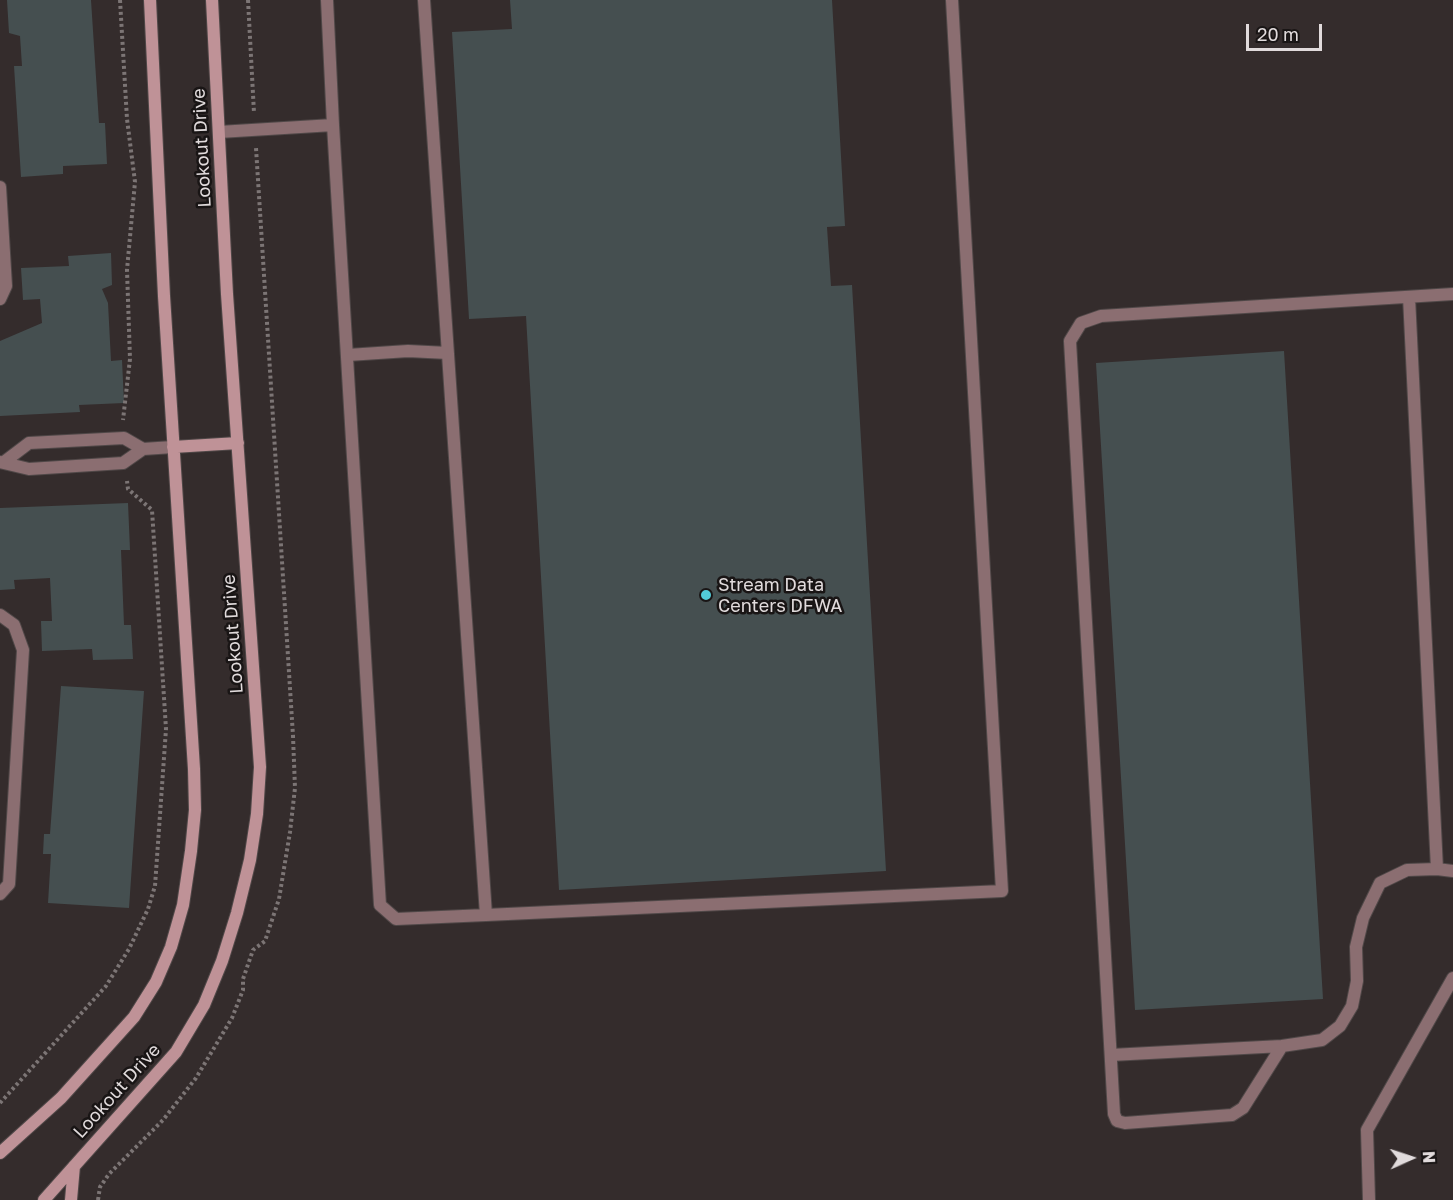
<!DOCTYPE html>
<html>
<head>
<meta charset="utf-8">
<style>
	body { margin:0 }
	#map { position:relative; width:1453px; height:1200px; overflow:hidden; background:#342c2c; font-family:"Golos Text",sans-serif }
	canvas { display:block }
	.north { position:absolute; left:1381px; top:1128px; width:60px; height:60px; -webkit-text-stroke:4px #191515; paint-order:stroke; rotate:87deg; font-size:16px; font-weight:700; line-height:24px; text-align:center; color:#e1dbdc }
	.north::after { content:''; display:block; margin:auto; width:21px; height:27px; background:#e1dbdc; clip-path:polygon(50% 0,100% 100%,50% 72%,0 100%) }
	.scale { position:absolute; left:1246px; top:24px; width:76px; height:27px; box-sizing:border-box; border:3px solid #e1dbdc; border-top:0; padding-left:8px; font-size:18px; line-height:21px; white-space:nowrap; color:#e1dbdc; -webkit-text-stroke:4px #191515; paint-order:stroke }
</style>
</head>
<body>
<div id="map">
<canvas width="1453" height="1200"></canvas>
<div class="north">N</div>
<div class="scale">20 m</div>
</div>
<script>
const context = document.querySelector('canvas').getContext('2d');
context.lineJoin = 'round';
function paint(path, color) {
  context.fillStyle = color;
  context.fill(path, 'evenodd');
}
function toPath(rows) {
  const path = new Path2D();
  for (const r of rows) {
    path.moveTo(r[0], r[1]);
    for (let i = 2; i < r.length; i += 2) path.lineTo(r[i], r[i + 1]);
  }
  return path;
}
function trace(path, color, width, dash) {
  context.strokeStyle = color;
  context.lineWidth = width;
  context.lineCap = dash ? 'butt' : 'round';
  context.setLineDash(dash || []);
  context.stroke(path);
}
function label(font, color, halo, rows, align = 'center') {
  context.font = font + ' "Golos Text",sans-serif';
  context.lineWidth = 5;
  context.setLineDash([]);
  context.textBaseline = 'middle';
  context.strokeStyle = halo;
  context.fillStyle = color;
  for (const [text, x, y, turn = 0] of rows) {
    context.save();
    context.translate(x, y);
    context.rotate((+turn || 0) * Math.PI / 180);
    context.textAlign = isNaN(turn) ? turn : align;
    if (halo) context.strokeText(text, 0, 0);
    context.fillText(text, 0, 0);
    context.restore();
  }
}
const building = toPath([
	[7,0,91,0,99,123,105,123,107,164,63,166,63,174,21,177,14,66,22,66,20,36,9,33],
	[510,0,832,0,845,226,827,227,831,286,852,285,886,871,559,890,526,316,469,319,452,32,512,29],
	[111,253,112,285,102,289,108,303,111,361,122,360,124,403,79,405,80,412,0,416,0,341,42,323,40,299,23,300,21,268,69,266,68,256],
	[1284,351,1323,999,1135,1010,1096,363],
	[128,503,130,550,121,550,124,625,131,625,133,659,93,660,92,649,42,651,41,621,52,621,50,578,14,580,15,589,0,590,0,508],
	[61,686,144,691,129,908,48,903,51,854,43,854,44,834,50,834]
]);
const path = toPath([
	[120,0,127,119,135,182,127,270,130,359,123,420],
	[248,0,254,113],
	[0,1103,106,986,129,949,148,909,155,886,166,729,152,510,128,489,127,481],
	[98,1200,100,1187,109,1174,163,1120,196,1078,232,1018,243,990,243,979,253,950,265,941,279,899,290,832,295,788,293,736,256,148]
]);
const lane = toPath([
	[327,0,333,125],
	[424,0,486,915,1002,891,952,0],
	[219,132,333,125,380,905,396,919,486,915],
	[1453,294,1101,316,1081,323,1070,341,1114,1114,1117,1121,1125,1123,1232,1115,1243,1108,1282,1046,1322,1040,1340,1026,1352,1006,1357,981,1356,947,1363,918,1380,883,1407,870,1437,869,1453,871],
	[1409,297,1437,869],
	[348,355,408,351,448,353],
	[1111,1055,1282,1046],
	[1369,1200,1367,1130,1453,978]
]);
const street = toPath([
	[0,187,6,286,0,299],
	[0,462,29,469,123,463,143,449,173,447],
	[4,462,29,443,124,438,143,449],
	[0,615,14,625,23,650,9,884,0,894]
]);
const secondary = toPath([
	[173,447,238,443],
	[0,1153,61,1098,134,1017,156,982,171,947,183,905,191,851,195,810,194,769,164,296,150,0],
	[44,1200,176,1052,204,1005,222,961,237,913,250,860,257,814,260,767,227,294,212,0],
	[71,1200,74,1166]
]);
const markers = [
	[706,595,6,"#52cbd8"]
];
const streetNames = [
	["Lookout Drive",202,148,-93],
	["Lookout Drive",233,634,-94],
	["Lookout Drive",117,1091,-48]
];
const poiNames = [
	["Stream Data",718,585],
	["Centers DFWA",718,606]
];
paint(building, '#454f50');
trace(lane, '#504848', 14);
trace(street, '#504848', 14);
trace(secondary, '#504848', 14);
trace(path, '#7c7575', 4, [3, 3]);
trace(lane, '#8b6e71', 12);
trace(street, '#8b6e71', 12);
trace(secondary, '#bf9297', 12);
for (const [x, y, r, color] of markers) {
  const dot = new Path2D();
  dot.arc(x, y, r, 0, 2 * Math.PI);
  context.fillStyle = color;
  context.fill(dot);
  trace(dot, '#191515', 2);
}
label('18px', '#e1dbdc', '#191515', streetNames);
label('18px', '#e1dbdc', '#191515', poiNames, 'left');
</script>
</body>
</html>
